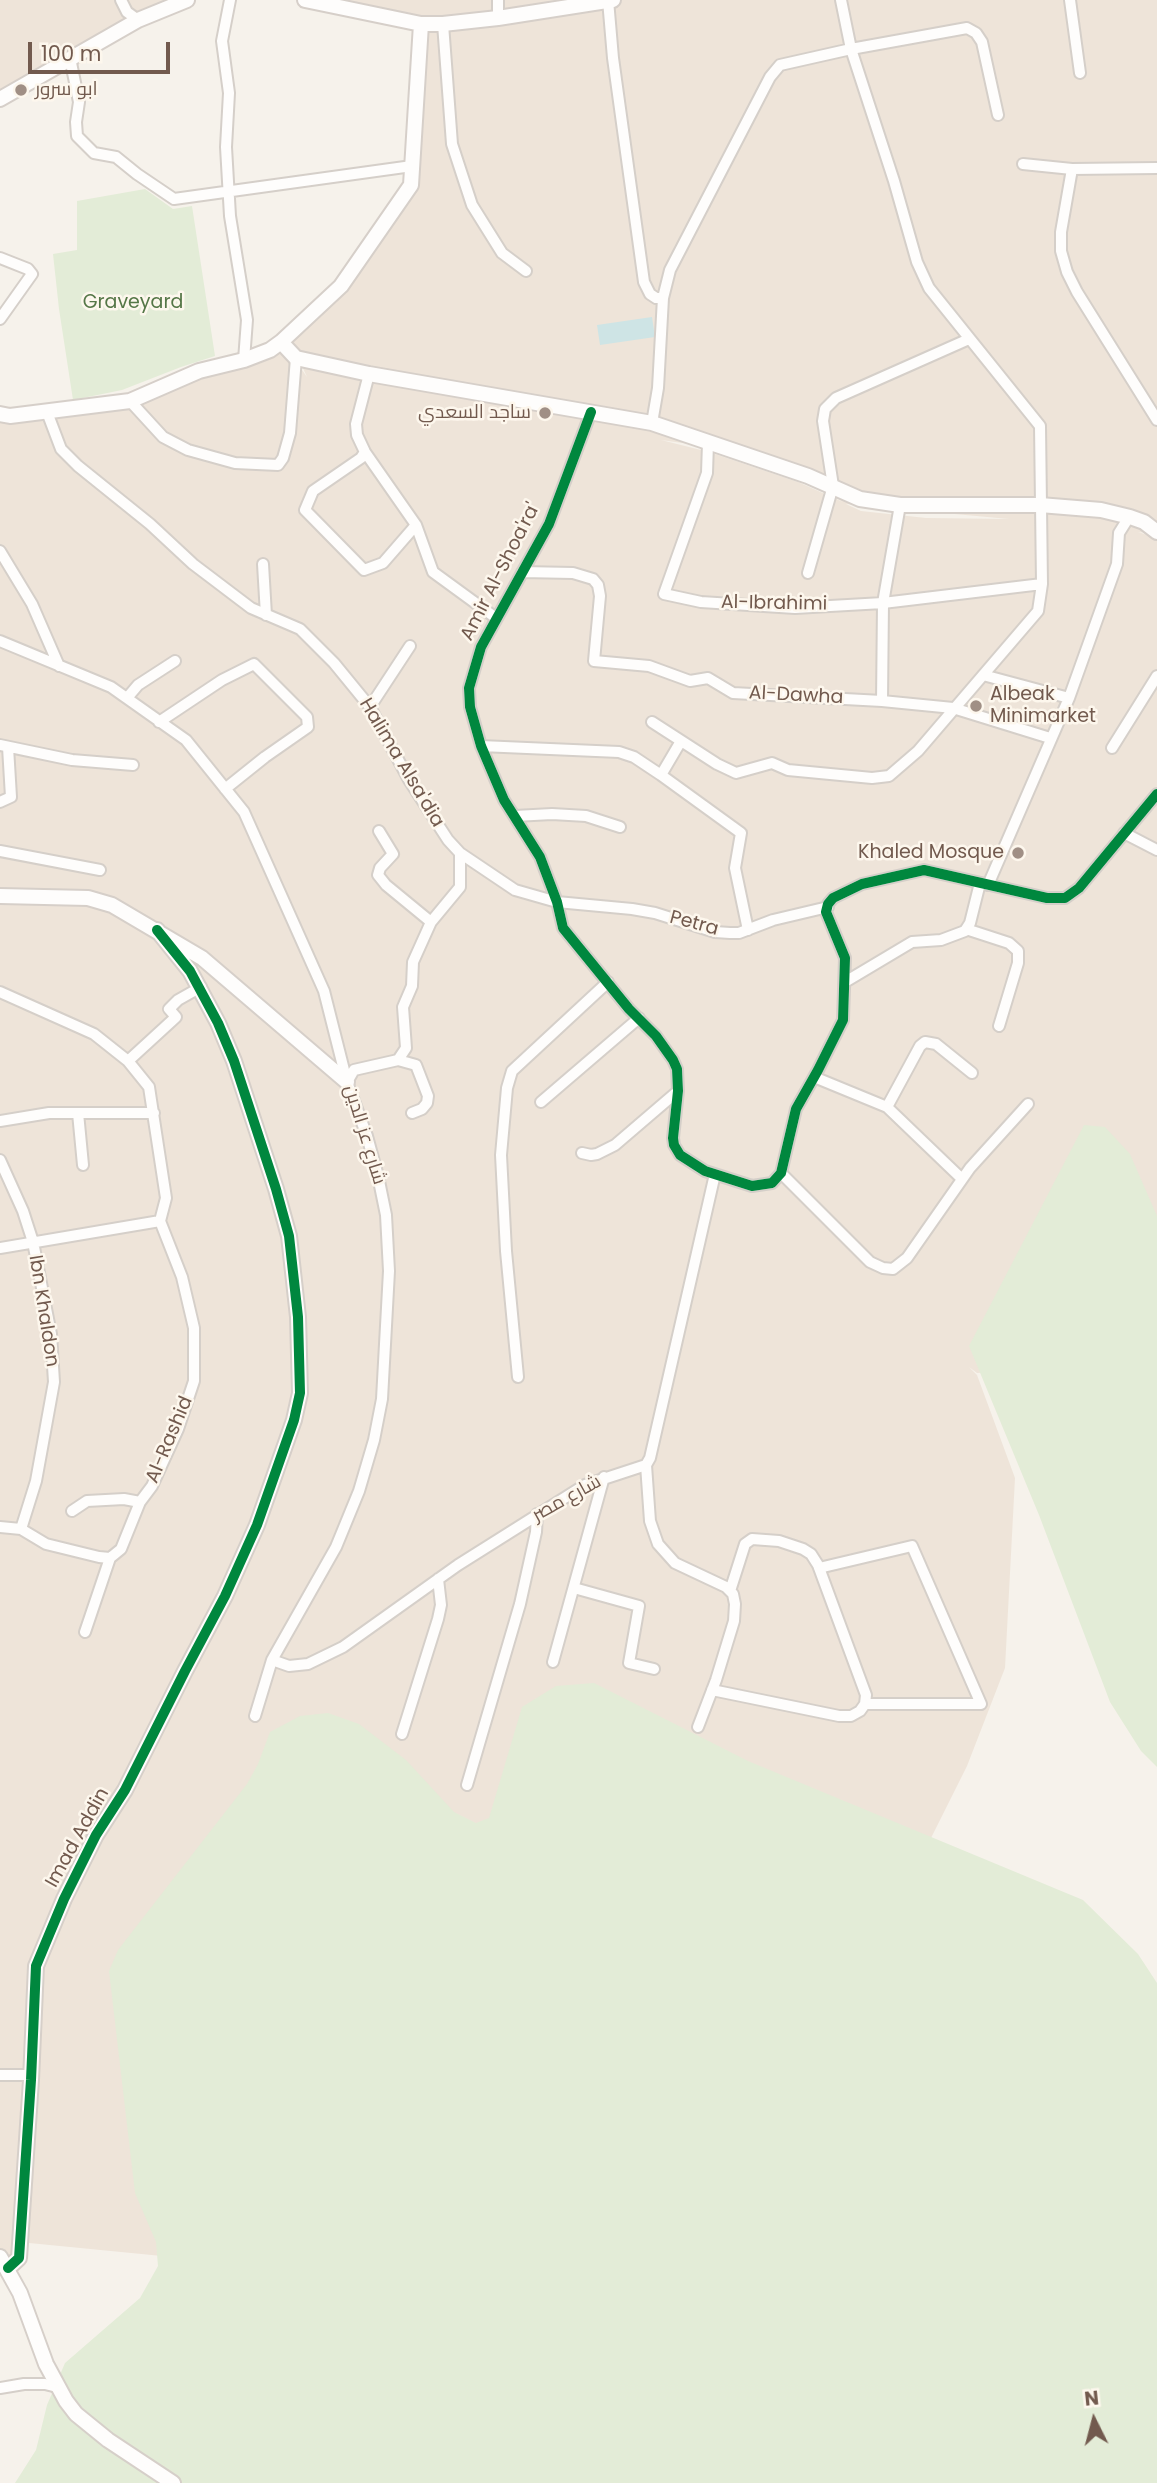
<!DOCTYPE html>
<html>
<head>
<meta charset="utf-8">
<style>
	body { margin:0 }
	#map { position:relative; width:1157px; height:2483px; overflow:hidden; background:#f6f2eb; font-family:Poppins,sans-serif }
	canvas { display:block }
	.north { position:absolute; left:1059px; top:2385px; width:70px; height:70px; -webkit-text-stroke:5px #fdf7ed; paint-order:stroke; rotate:354deg; font-size:19px; font-weight:700; line-height:28px; text-align:center; color:#725a4e }
	.north::after { content:''; display:block; margin:auto; width:24px; height:32px; background:#725a4e; clip-path:polygon(50% 0,100% 100%,50% 72%,0 100%) }
	.scale { position:absolute; left:28px; top:42px; width:142px; height:32px; box-sizing:border-box; border:4px solid #725a4e; border-top:0; padding-left:9px; font-size:21px; line-height:24px; white-space:nowrap; color:#725a4e; -webkit-text-stroke:5px #fdf7ed; paint-order:stroke }
</style>
</head>
<body>
<div id="map">
<canvas width="1157" height="2483"></canvas>
<div class="north">N</div>
<div class="scale">100 m</div>
</div>
<script>
const context = document.querySelector('canvas').getContext('2d');
context.lineJoin = 'round';
function paint(path, color) {
  context.fillStyle = color;
  context.fill(path, 'evenodd');
}
function toPath(rows) {
  const path = new Path2D();
  for (const r of rows) {
    path.moveTo(r[0], r[1]);
    for (let i = 2; i < r.length; i += 2) path.lineTo(r[i], r[i + 1]);
  }
  return path;
}
function trace(path, color, width, dash) {
  context.strokeStyle = color;
  context.lineWidth = width;
  context.lineCap = dash ? 'butt' : 'round';
  context.setLineDash(dash || []);
  context.stroke(path);
}
function label(font, color, halo, rows, align = 'center') {
  context.font = font + ' Poppins,Cairo,sans-serif';
  context.lineWidth = 5;
  context.setLineDash([]);
  context.textBaseline = 'middle';
  context.strokeStyle = halo;
  context.fillStyle = color;
  for (const [text, x, y, turn = 0] of rows) {
    context.save();
    context.translate(x, y);
    context.rotate((+turn || 0) * Math.PI / 180);
    context.textAlign = isNaN(turn) ? turn : align;
    if (halo) context.strokeText(text, 0, 0);
    context.fillText(text, 0, 0);
    context.restore();
  }
}
const residential = toPath([
	[0,0,187,0,0,99],
	[311,0,1157,0,1157,534,1138,532,1157,538,1157,1368,977,1373,969,1367,977,1375,1015,1478,1005,1668,967,1766,917,1866,223,2262,19,2242,19,2234,7,2264,0,2257,0,414,129,403,283,343,307,377,291,342,415,193,422,27],
	[661,440,711,447,797,476,843,502,798,482,709,452],
	[846,504,1009,519,926,518,861,511]
]);
const green = toPath([
	[145,189,173,209,192,206,215,356,181,367,122,390,73,400,59,309,53,254,77,250,77,201],
	[1084,1125,1105,1127,1130,1154,1157,1216,1157,1767,1141,1751,1110,1702,1039,1515,969,1346],
	[594,1683,748,1761,1083,1900,1138,1954,1157,1983,1157,2483,15,2483,36,2450,47,2405,65,2363,140,2298,158,2266,156,2242,135,2193,109,1971,118,1950,247,1784,258,1764,270,1732,300,1716,328,1713,359,1724,406,1760,454,1812,476,1823,489,1818,522,1707,556,1686]
]);
const water = toPath([
	[652,317,655,337,600,345,597,325]
]);
const street = toPath([
	[121,0,127,12,138,20],
	[230,0,222,41,229,93,226,147,230,216,247,320,244,360],
	[498,0,498,18],
	[608,0,613,58,644,282,650,294,656,298,663,298],
	[1070,0,1080,73],
	[443,24,452,144,472,205,502,253,526,271],
	[70,58,79,102,76,122,77,136,94,153,116,157,137,174,174,199,412,166],
	[1023,164,1072,169,1157,168],
	[1072,169,1061,232,1061,251,1067,272,1077,292,1157,420],
	[0,258,28,269,32,274,0,319],
	[369,374,356,424,357,435,365,452,416,525,433,572,496,618],
	[130,401,163,437,188,450,235,463,278,465,283,458,290,433,296,358],
	[47,412,61,449,78,466,150,524,193,564,251,608,300,629,334,663,370,707,409,780,448,840,460,853,515,890,557,902,632,909,655,913,715,932,730,933,739,933,773,920,828,907],
	[591,412,549,524,481,647,469,688,470,707,481,746,504,800,540,857,557,902,563,928,629,1009,656,1036,673,1060,677,1069,678,1091,673,1138,674,1145,680,1155,705,1171,752,1186,772,1183,781,1173,796,1109,818,1070,843,1020,845,958,826,912,828,904,833,898,862,884,924,870,1047,898,1065,898,1079,888,1157,794],
	[652,423,658,388,663,298,670,270,770,77,780,65,851,49,967,28,976,33,982,42,998,115],
	[708,443,707,473,664,594,701,602,795,608,883,603,1042,584],
	[365,452,361,458,313,491,305,510,364,570,383,563,416,525],
	[0,551,32,604,59,666],
	[263,564,266,615],
	[522,572,573,573,593,579,598,585,600,596,594,661,649,666,690,681,708,678,733,693,882,701,953,708,1050,738],
	[808,573,833,486,823,421,825,409,836,398,969,339],
	[0,641,111,687,186,740,244,812,324,991,347,1082,367,1136,378,1176,386,1215,389,1271,382,1399,374,1440,359,1491,336,1547,272,1660,255,1716],
	[983,675,1069,698],
	[127,698,138,685,175,661],
	[882,701,883,603,900,505],
	[370,707,410,646],
	[159,722,222,680,254,664,307,717,308,727,265,757,225,789],
	[652,722,717,764,736,773,772,763,788,770,872,778,889,776,918,751,1038,611,1042,584,1040,426,929,288,917,262,894,181,851,49,841,0],
	[0,745,72,760,133,765],
	[481,746,619,752,634,757,661,775,741,833,735,868,748,930],
	[1112,748,1157,676],
	[661,775,681,741],
	[0,802,11,797,8,747],
	[515,816,552,814,586,816,620,827],
	[379,831,393,854,380,868,378,875,386,885,431,922],
	[1124,833,1157,850],
	[0,851,100,870],
	[988,885,1069,698,1117,564,1119,533,1129,517],
	[966,929,1009,943,1018,951,1018,963,999,1026],
	[845,982,912,942,941,940,965,931,970,923,980,883],
	[0,992,94,1034,128,1061,149,1087,166,1198,160,1221],
	[398,1060,416,1065,428,1096,427,1103,422,1109,412,1113],
	[128,1061,176,1017,169,1009,178,1000,201,987],
	[814,1077,887,1107,962,1179],
	[347,1082,354,1070,398,1060,406,1048,403,1007,412,986,413,962,431,922,460,887,460,853],
	[541,1102,639,1018],
	[887,1107,920,1046,925,1042,936,1044,972,1073],
	[78,1113,83,1165],
	[0,1121,49,1113,154,1113],
	[582,1153,591,1155,597,1154,615,1145,678,1091],
	[0,1160,23,1211,33,1242,51,1334,54,1382,36,1481,21,1529,0,1527],
	[781,1173,870,1262,883,1268,893,1269,907,1258,970,1168,1028,1104],
	[0,1248,160,1221],
	[518,1377,506,1251,501,1155,507,1088,512,1071,608,982],
	[646,1465,650,1521,658,1544,675,1563,726,1587,733,1594,735,1604,734,1621,716,1680,698,1727],
	[72,1511,87,1501,124,1499,140,1502],
	[21,1529,46,1544,99,1557,110,1558,121,1549,140,1502,152,1486,178,1429,194,1381,194,1328,182,1277,160,1221],
	[819,1568,912,1546,981,1704,865,1704],
	[574,1588,639,1606,629,1663,654,1669],
	[85,1632,110,1558],
	[272,1660,289,1666,308,1664,343,1647,458,1565,585,1485,646,1465,650,1458,715,1174],
	[553,1662,604,1477],
	[712,1690,839,1716,851,1716,860,1711,865,1704,866,1695,818,1565,811,1554,803,1549,779,1541,752,1539,745,1544,730,1591],
	[402,1734,438,1619,441,1605,438,1579],
	[467,1785,520,1604,536,1532,537,1514],
	[0,2075,31,2075],
	[0,2388,24,2384,45,2384,57,2387]
]);
const secondary = toPath([
	[305,0,421,24,443,24,498,18,613,0],
	[0,99,138,20,187,0],
	[281,342,296,358,369,374,652,423,808,476,860,499,900,505,1040,505,1101,510,1130,517,1144,522,1157,532],
	[0,414,10,416,130,401,199,371,244,360,270,350,281,342,341,286,411,185,421,24],
	[0,896,88,898,112,905,202,958,347,1082],
	[0,2257,20,2293,46,2364,66,2401,76,2414,108,2440,173,2483],
	[8,2268,19,2258,31,2080,36,1966,64,1899,96,1835,125,1790,185,1671,225,1596,257,1525,294,1420,300,1393,298,1317,289,1236,276,1189,234,1061,218,1023,190,971,157,930]
]);
const cycleway = toPath([
	[591,412,549,524,481,647,469,688,470,707,481,746,504,800,540,857,557,902,563,928,629,1009,656,1036,673,1060,677,1069,678,1091,673,1138,674,1145,680,1155,705,1171,752,1186,772,1183,781,1173,796,1109,818,1070,843,1020,845,958,826,912,828,904,833,898,862,884,924,870,1047,898,1065,898,1079,888,1157,794],
	[8,2268,19,2258,31,2080,36,1966,64,1899,96,1835,125,1790,185,1671,225,1596,257,1525,294,1420,300,1393,298,1317,289,1236,276,1189,234,1061,218,1023,190,971,157,930]
]);
const markers = [
	[21,90,7,"#a08f85"],
	[545,413,7,"#a08f85"],
	[976,706,7,"#a08f85"],
	[1018,853,7,"#a08f85"]
];
const poiNames = [
	["ابو سرور",35,90],
	["ساجد السعدي",531,413,"right"],
	["Albeak",990,695],
	["Minimarket",990,717],
	["Khaled Mosque",1004,853,"right"]
];
const parkNames = [
	["Graveyard",133,303]
];
const streetNames = [
	["Amir Al-Shoa'ra'",501,572,-63],
	["Al-Ibrahimi",774,604,1],
	["Al-Dawha",796,696,3],
	["Halima Alsa'dia",401,763,59],
	["Petra",694,924,15],
	["شارع عز الدين",364,1135,73],
	["Ibn Khaldon",43,1311,81],
	["Al-Rashid",170,1440,-67],
	["شارع مصر",567,1499,-29],
	["Imad Addin",78,1838,-61]
];
paint(residential, '#eee4d9');
paint(green, '#e3ecd7');
paint(water, '#cee4e5');
trace(street, '#d5cfc9', 14);
trace(secondary, '#d6cfc9', 18);
trace(street, '#fefdfc', 10);
trace(secondary, '#fefdfc', 14);
trace(cycleway, '#00873e', 10);
for (const [x, y, r, color] of markers) {
  const dot = new Path2D();
  dot.arc(x, y, r, 0, 2 * Math.PI);
  context.fillStyle = color;
  context.fill(dot);
  trace(dot, '#fdf7ed', 2.5);
}
label('19px', '#725a4e', '#fdf7ed', poiNames, 'left');
label('19px', '#557747', '#fdf7ed', parkNames);
label('19px', '#725a4e', '#fdf7ed', streetNames);
</script>
</body>
</html>
